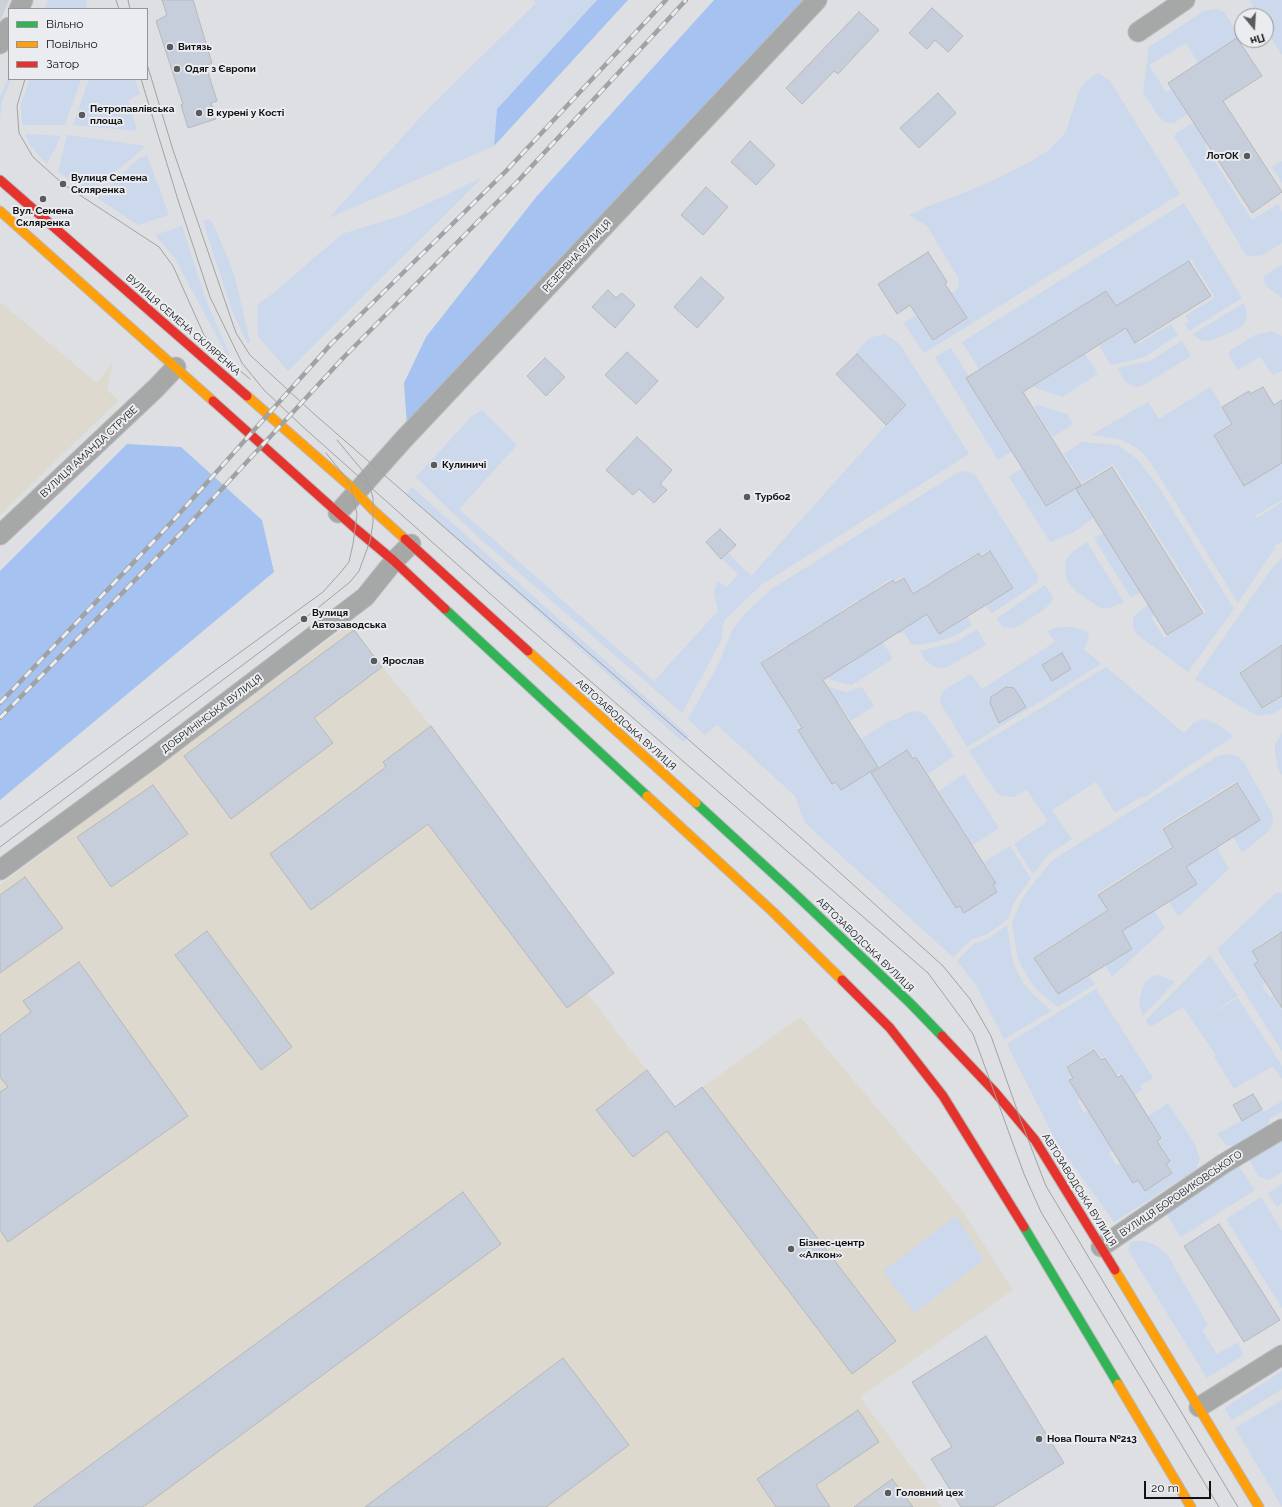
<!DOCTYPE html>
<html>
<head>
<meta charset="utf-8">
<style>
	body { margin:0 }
	#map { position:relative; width:1282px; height:1507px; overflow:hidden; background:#dddfe2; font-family:Raleway,sans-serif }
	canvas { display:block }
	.legend { position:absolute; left:8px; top:8px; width:140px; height:72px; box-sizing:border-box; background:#eaecf0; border:1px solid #939598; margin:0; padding:5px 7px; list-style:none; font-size:12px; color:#111213 }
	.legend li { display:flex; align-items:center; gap:8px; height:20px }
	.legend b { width:20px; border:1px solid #939598 }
	.north { position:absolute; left:1234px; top:8px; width:40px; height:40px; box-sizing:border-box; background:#eaecf0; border:1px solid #939598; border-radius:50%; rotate:162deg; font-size:11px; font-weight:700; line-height:16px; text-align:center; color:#111213 }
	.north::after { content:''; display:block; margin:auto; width:14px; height:18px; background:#585a5b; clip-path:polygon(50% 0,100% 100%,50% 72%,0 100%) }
	.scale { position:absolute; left:1144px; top:1481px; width:67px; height:18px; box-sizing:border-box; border:2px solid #111213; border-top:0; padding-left:5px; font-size:12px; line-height:14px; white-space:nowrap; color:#111213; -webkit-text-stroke:3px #eaecf0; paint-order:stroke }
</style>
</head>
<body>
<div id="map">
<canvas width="1282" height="1507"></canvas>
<ul class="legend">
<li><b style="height:5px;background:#30b455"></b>Вільно</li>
<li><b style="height:5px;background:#ff9f0a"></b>Повільно</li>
<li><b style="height:5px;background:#e5322d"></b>Затор</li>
</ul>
<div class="north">Пн</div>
<div class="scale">20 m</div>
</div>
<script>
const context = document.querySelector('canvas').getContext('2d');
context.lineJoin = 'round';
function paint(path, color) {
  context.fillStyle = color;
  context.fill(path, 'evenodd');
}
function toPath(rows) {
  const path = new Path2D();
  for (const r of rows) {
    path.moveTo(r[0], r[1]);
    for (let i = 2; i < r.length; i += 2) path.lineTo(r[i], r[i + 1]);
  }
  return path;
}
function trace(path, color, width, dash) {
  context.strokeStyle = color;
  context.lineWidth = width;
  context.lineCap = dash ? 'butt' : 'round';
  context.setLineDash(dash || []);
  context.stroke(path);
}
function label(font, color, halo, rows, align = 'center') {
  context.font = font + ' Raleway,sans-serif';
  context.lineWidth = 4;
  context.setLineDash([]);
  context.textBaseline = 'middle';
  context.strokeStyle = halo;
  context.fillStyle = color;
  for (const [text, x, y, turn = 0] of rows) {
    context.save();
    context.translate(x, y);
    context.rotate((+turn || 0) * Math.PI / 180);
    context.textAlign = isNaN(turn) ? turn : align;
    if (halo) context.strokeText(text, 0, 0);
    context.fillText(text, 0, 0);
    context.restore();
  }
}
const built = toPath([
	[0,0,9,0,0,21]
]);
const industrial = toPath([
	[0,302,97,383,113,362,107,390,119,400,0,515],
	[350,624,382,667,431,726,614,973,587,993,675,1107,800,1017,932,1173,962,1210,1013,1290,860,1397,941,1507,0,1507,0,885,162,763]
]);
const green = toPath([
	[48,0,87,0,86,9,44,9],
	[534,0,597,0,497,109,494,146,329,218,428,109,536,3],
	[1250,0,1282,0,1282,55,1266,30,1266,16,1258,16],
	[1216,9,1219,9,1225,13,1242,41,1226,49,1203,71,1186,43,1149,65,1166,92,1174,88,1189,113,1174,123,1165,122,1159,117,1143,92,1149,47,1204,11],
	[1099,73,1110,81,1180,194,924,353,904,323,958,289,959,279,927,226,909,215,926,207,959,195,994,180,1028,163,1049,150,1066,132,1077,96,1081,88,1087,81,1093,76],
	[9,78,11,79,2,102,0,119,0,96],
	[30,79,81,79,65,125,22,125,21,104],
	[89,79,135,79,140,94,128,100,137,131,73,125],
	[1195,122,1208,143,1205,146,1252,220,1278,204,1282,212,1282,243,1262,255,1250,256,1246,255,1174,136,1178,132],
	[25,134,61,136,47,164,30,145],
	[67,135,68,135,146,146,90,193,58,172],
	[147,155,169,215,138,225,99,199,98,197,138,159],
	[1282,161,1282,183,1272,167],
	[483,177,288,371,258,336,257,305,272,294,342,234,406,214],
	[1184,203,1242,298,1189,331,1185,324,1189,321,1185,316,1215,297,1191,259,1116,307,1107,291,980,370,962,342],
	[208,219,212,222,228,258,235,278,250,342,247,343,233,313,203,221],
	[182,226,204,295,230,356,228,357,174,257,155,235],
	[1282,265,1282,298,1266,286,1263,281,1265,275],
	[1244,303,1247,315,1246,321,1242,326,1234,331,1210,341,1200,340,1193,334],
	[1171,324,1178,335,1145,357,1111,365,1099,346,1128,328,1138,344],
	[1271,331,1282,336,1282,371,1273,375,1260,357,1238,370,1229,356,1230,351,1255,335],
	[884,334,893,339,901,346,969,454,761,585,724,621,721,641,682,713,481,540,416,477,472,416,482,410,517,445,459,509,654,681,718,611,714,593,717,581,727,587,738,574,722,559,728,553,751,576,886,425,907,405,856,353,868,339,873,337],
	[1182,341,1191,356,1142,386,1135,387,1130,385,1125,381,1117,368,1150,361],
	[951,348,1002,429,999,432,1012,451,998,460,935,357],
	[1085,354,1098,374,1062,397,1033,387],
	[1210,387,1232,423,1213,434,1243,484,1282,463,1282,500,1255,516,1257,518,1282,502,1282,542,1274,546,1275,548,1238,603,1149,460,1142,452,1129,443,1118,439,1091,435,1148,402,1159,419],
	[1038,405,1067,414,1073,424,1053,437,1034,407],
	[1082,442,1118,445,1137,459,1158,486,1234,609,1188,672,1135,633,1133,625,1133,617,1141,610,1150,604,1156,614,1151,617,1164,638,1206,612,1113,464,1082,483,1064,454],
	[1022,468,1046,506,1077,487,1095,517,1074,532,1050,542,1009,477],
	[963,471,971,473,975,475,1038,576,1037,583,991,614,986,604,1013,586,990,550,981,554,979,552,958,564,960,567,944,577,942,575,923,586,924,589,915,595,903,576,894,581,892,578,873,591,874,593,859,603,857,600,838,613,840,616,824,626,822,623,802,636,803,639,789,649,786,645,761,662,772,682,776,680,786,696,783,698,800,726,797,728,809,747,840,789,872,769,901,815,898,817,933,872,947,885,943,888,955,906,959,904,964,912,997,891,992,883,996,881,984,862,1010,846,1031,878,1013,904,1008,919,986,935,972,939,953,957,805,823,795,796,717,725,705,735,688,719,717,667,733,629,744,615,770,590,957,473],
	[412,487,689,736,683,742,406,494],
	[1105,532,1142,591,1131,598,1094,538],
	[1087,542,1124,602,1109,608,1101,608,1077,592,1067,581,1065,568,1066,559,1074,551],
	[1282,558,1282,644,1239,672,1263,709,1282,697,1282,708,1272,714,1258,716,1240,706,1195,679,1272,568],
	[1045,585,1053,597,1051,603,1042,611,1015,628,1002,627,997,618],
	[926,613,939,632,967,615,972,625,955,636,936,642,920,645,911,644,904,632,900,634,898,631],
	[1064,627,1073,627,1084,630,1087,632,1089,638,1084,649,1101,664,967,747,942,706,940,698,944,690,971,674,982,689,1055,642,1047,631,1055,628],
	[977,629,986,645,947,667,938,668,933,666,925,660,920,651,956,642],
	[882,641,892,657,891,660,852,685,830,680,828,676],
	[1106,667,1184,733,1195,722,1204,719,1217,724,1234,736,1175,775,1167,763,1175,776,1147,796,1139,798,1115,813,1096,782,1052,810,1072,839,1048,855,1033,874,1014,844,1048,821,1027,790,1014,797,1001,796,996,792,969,751,1061,696,1060,695],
	[822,685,846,692,862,687,874,706,851,721,839,703,834,705],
	[918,711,926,715,954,756,928,774,917,756,913,758,907,750,875,769,869,759,872,757,861,739,889,721,898,719,907,713],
	[1282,733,1282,775,1278,769,1275,752,1275,745],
	[1227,754,1237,756,1243,761,1272,813,1273,823,1269,831,1242,853,1233,837,1260,819,1236,781,1161,828,1172,846,1097,893,1108,909,1034,957,1057,993,1088,974,1095,984,1058,1007,1038,991,1030,981,1018,959,1012,923,1022,899,1038,877,1053,860,1218,756],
	[964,774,999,828,973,845,962,827,958,829,948,812,951,810,939,791],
	[1216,846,1229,869,1178,917,1168,900,1196,883,1186,867],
	[1280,892,1282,894,1282,936,1279,932,1251,950,1257,960,1254,962,1261,974,1269,980,1262,986,1270,997,1273,996,1282,1010,1282,1051,1217,949,1276,893],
	[1153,909,1165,928,1112,977,1104,964,1132,947,1121,930],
	[1007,925,1012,957,1015,968,1024,984,1034,995,1051,1011,1004,1039,976,985,957,961,974,944,988,939],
	[1210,955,1238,996,1203,1019,1238,998,1282,1066,1282,1079,1273,1066,1234,1089,1214,1057,1216,1055,1183,1007,1150,1027,1146,1020],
	[1159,975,1175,982,1143,1016,1139,1003,1142,989,1146,981,1154,976],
	[1096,989,1153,1078,1140,1086,1142,1090,1127,1099,1127,1086,1120,1074,1117,1075,1105,1056,1101,1058,1095,1048,1066,1066,1072,1076,1069,1079,1076,1091,1084,1097,1077,1101,1084,1113,1088,1111,1113,1150,1109,1153,1116,1165,1125,1160,1144,1189,1172,1172,1166,1162,1170,1159,1157,1139,1161,1137,1153,1125,1145,1130,1140,1122,1168,1103,1195,1144,1200,1159,1196,1170,1114,1222,1056,1141,1007,1044],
	[1282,1101,1282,1112,1269,1119,1269,1130,1238,1147,1226,1145,1217,1134,1262,1109,1264,1112],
	[1282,1137,1282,1172,1269,1180,1258,1176,1248,1158],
	[1238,1165,1255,1190,1181,1237,1165,1212],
	[1282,1184,1282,1203,1277,1207,1268,1193],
	[1261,1197,1282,1231,1282,1308,1226,1219],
	[956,1216,984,1260,914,1313,883,1271],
	[1134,1241,1143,1241,1154,1244,1167,1254,1208,1325,1202,1330,1217,1354,1238,1342,1243,1355,1207,1378,1128,1250,1131,1242],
	[1282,1371,1282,1389,1232,1420,1225,1410,1226,1407],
	[1282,1400,1282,1507,1235,1428]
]);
const forest = toPath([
	[597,0,628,0,494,146,497,109],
	[714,0,803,0,407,426,404,383,426,337,537,196],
	[127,444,181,447,262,520,274,572,0,800,0,571]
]);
const building = toPath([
	[162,0,193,0,212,63,206,66,217,101,211,103,216,119,188,128,181,105,183,104,156,21,167,15,162,0],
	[932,8,963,36,948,52,935,40,927,49,909,33,932,8],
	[859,12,879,30,838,74,834,71,802,104,786,88,859,12],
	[1237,38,1262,76,1223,101,1282,192,1252,213,1168,83,1237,38],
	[938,93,956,113,919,148,900,128,938,93],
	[750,141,775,165,756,185,731,162,750,141],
	[706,187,728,207,703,235,681,215,706,187],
	[928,252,947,282,945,284,967,318,933,340,910,305,897,314,878,284,928,252],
	[1189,261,1211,296,1135,343,1126,328,1023,392,1081,485,1046,506,966,378,1106,291,1116,306,1189,261],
	[701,277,724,298,697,328,674,307,701,277],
	[608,290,616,298,622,293,635,305,615,328,592,307,608,290],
	[627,352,658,381,636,404,605,375,627,352],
	[857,354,906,405,886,425,836,374,857,354],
	[545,358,565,377,546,396,527,376,545,358],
	[1263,387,1274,405,1282,400,1282,463,1244,486,1214,435,1232,424,1222,407,1249,391,1250,394,1263,387],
	[637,437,672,470,660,484,667,490,654,503,639,489,633,495,606,470,637,437],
	[1112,467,1203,613,1167,635,1076,489,1112,467],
	[720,529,736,545,721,559,706,542,720,529],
	[990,551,1013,588,939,634,927,614,823,680,878,767,841,790,836,782,832,784,809,748,798,730,802,728,761,663,893,580,895,583,904,578,913,594,979,553,981,557,990,551],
	[354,630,382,667,314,718,333,743,231,819,184,756,354,630],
	[1282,645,1282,696,1262,708,1240,673,1282,645],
	[1062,653,1071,669,1052,681,1042,665,1062,653],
	[1006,687,1014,688,1026,707,999,723,990,703,991,697,1006,687],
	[431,726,614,973,567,1008,428,824,311,910,270,854,386,767,383,762,431,726],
	[907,750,913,759,916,757,996,883,993,885,997,892,964,913,960,906,956,908,871,773,907,750],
	[1237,783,1260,820,1186,867,1197,884,1122,931,1132,949,1058,994,1034,958,1108,910,1098,895,1173,847,1163,829,1237,783],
	[153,785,188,834,111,887,77,837,153,785],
	[25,877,63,928,0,973,0,895,25,877],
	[207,931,292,1047,261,1070,175,955,207,931],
	[1282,932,1282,1008,1254,964,1258,961,1252,951,1282,932],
	[79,962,188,1116,8,1242,0,1230,0,1092,8,1087,0,1077,0,1035,31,1012,23,1001,79,962],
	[1094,1050,1101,1060,1105,1058,1118,1078,1121,1075,1135,1096,1161,1138,1157,1141,1170,1161,1166,1164,1172,1173,1145,1191,1138,1180,1133,1183,1069,1080,1073,1078,1067,1067,1094,1050],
	[647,1070,675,1107,702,1087,896,1341,852,1374,667,1131,633,1157,596,1110,647,1070],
	[1253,1094,1262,1109,1242,1121,1233,1105,1253,1094],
	[463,1192,501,1244,143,1507,33,1507,463,1192],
	[1219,1224,1280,1320,1244,1342,1184,1246,1219,1224],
	[986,1336,1064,1463,993,1507,961,1507,931,1459,952,1447,912,1382,986,1336],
	[563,1358,629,1445,546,1507,365,1507,563,1358],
	[858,1410,879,1442,816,1485,830,1507,776,1507,757,1479,858,1410],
	[892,1479,913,1507,854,1507,892,1479]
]);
const street = toPath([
	[19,9,23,0],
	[1138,32,1185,0],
	[0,44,9,27],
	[338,513,403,440,817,0],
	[0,535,155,389,176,367],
	[0,870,153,758,365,597,394,561,411,544],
	[1101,1247,1223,1164,1282,1129],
	[1199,1407,1282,1355]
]);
const fast = toPath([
	[445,609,647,796],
	[696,803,792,891,910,1003,942,1036],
	[1024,1227,1118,1384]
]);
const slow = toPath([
	[0,211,213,401],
	[247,396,351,487,373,510,405,539],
	[528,651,696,803],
	[647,796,772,911,842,980],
	[1115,1270,1259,1507],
	[1118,1384,1191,1507]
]);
const jam = toPath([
	[0,180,247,396],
	[213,401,356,529,394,561,445,609],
	[405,539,528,651],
	[842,980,890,1028,943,1096,1024,1227],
	[942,1036,994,1091,1035,1140,1115,1270]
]);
const tram = toPath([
	[116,0,119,9],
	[128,0,130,9],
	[147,64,173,150,236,333,250,355,313,413,806,842,943,966,970,999,991,1036,1021,1121,1046,1186,1238,1507],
	[25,79,17,106,19,133,33,157,63,184,159,247,173,266,204,335,227,360,250,379],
	[141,79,178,200,210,297,242,363,264,390,302,426,514,615,928,973,973,1034,1024,1174,1041,1212,1219,1507],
	[0,827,323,592,341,572,349,562,353,544,357,514,351,487,346,478,326,453],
	[0,847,304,619,350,582,359,571,370,541,373,523,373,498,370,487,362,470,337,440]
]);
const rail = toPath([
	[0,703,170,524,331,344,506,171,666,0],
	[0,718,181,533,344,357,518,181,686,0]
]);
const markers = [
	[170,47,4,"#585a5b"],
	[177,69,4,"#585a5b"],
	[199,113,4,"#585a5b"],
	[82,115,4,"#585a5b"],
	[1247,156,4,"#585a5b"],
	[63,184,4,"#585a5b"],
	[43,199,4,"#585a5b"],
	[434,465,4,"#585a5b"],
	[747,497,4,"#585a5b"],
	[304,619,4,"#585a5b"],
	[374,661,4,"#585a5b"],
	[791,1249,4,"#585a5b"],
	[1039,1439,4,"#585a5b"],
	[888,1493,4,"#585a5b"]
];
const poiNames = [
	["Витязь",178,47],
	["Одяг з Європи",185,69],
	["Петропавлівська",90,109],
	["площа",90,121],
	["В курені у Кості",207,113],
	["ЛотОК",1239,156,"right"],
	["Вулиця Семена",71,178],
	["Скляренка",71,190],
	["Вул. Семена",43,211,"center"],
	["Скляренка",43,223,"center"],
	["Кулиничі",442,465],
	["Турбо2",755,497],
	["Вулиця",312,613],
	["Автозаводська",312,625],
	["Ярослав",382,661],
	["Бізнес-центр",799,1243],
	["«Алкон»",799,1255],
	["Нова Пошта №213",1047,1439],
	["Головний цех",896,1493]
];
const streetNames = [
	["РЕЗЕРВНА ВУЛИЦЯ",577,256,-47],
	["ВУЛИЦЯ СЕМЕНА СКЛЯРЕНКА",183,325,41],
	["ВУЛИЦЯ АМАНДА СТРУВЕ",89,452,-43],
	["ДОБРИНІНСЬКА ВУЛИЦЯ",212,714,-37],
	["АВТОЗАВОДСЬКА ВУЛИЦЯ",626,725,42],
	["АВТОЗАВОДСЬКА ВУЛИЦЯ",865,945,44],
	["АВТОЗАВОДСЬКА ВУЛИЦЯ",1079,1190,58],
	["ВУЛИЦЯ БОРОВИКОВСЬКОГО",1181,1194,-34]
];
paint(built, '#ccd1d8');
paint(industrial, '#ded9cf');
paint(green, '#ccd8eb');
paint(forest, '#a5c2f0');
paint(building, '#c6cedc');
trace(building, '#b7b8ba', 1);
trace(street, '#b9babc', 21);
trace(fast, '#b9babc', 11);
trace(slow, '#b9babc', 11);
trace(jam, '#b9babc', 11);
trace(street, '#a6a8a7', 19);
trace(fast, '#30b455', 9);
trace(slow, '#ff9f0a', 9);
trace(jam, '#e5322d', 9);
trace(tram, '#a1a2a2', 1);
trace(rail, '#a1a2a2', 4.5);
trace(rail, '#eaecf0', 3, [9]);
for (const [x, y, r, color] of markers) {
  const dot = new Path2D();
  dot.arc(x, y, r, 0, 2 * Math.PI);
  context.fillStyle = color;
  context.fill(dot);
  trace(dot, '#eaecf0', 1.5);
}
label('bold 10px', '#111213', '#eaecf0', poiNames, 'left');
label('10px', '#111213', '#eaecf0', streetNames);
</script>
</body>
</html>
